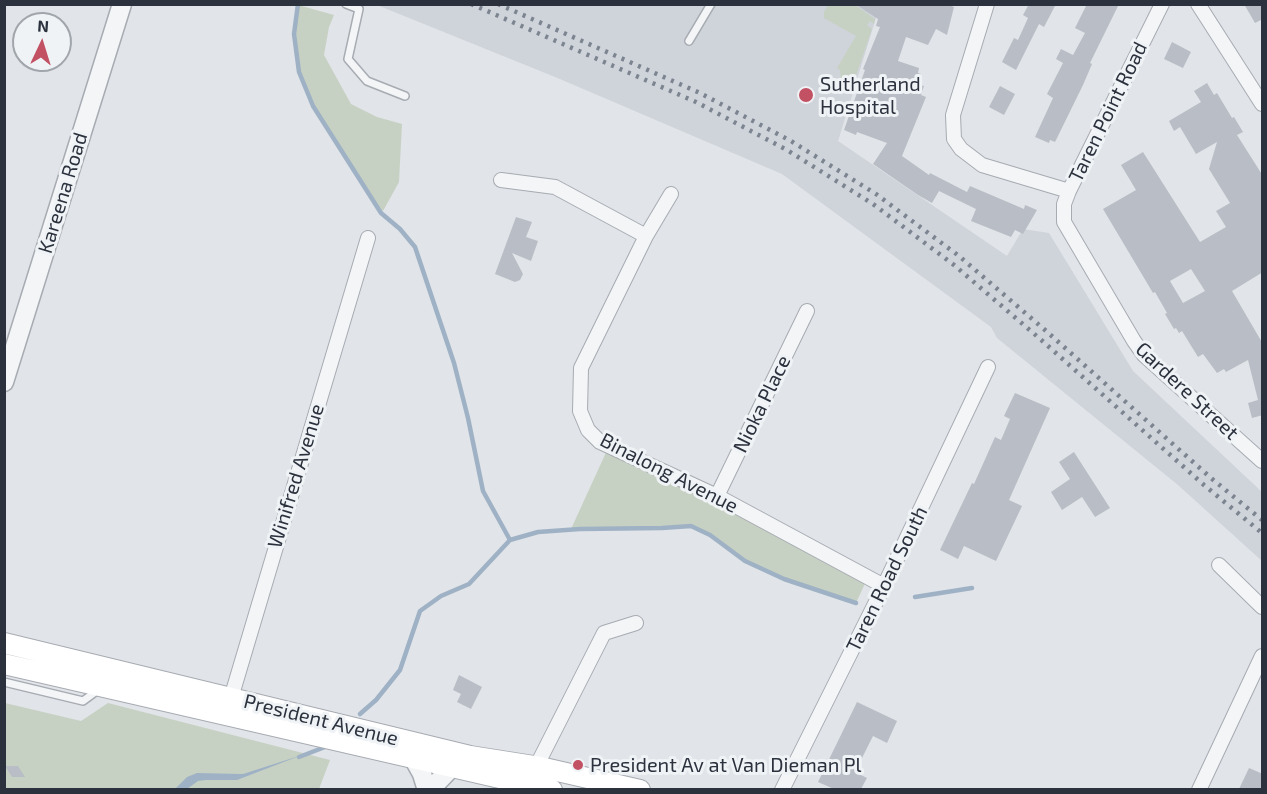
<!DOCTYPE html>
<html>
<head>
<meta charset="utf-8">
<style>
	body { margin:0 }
	#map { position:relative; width:1267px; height:794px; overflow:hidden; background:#e1e4e8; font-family:"Exo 2",sans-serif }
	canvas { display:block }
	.frame { position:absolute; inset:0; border:6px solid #2b323e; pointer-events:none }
	.north { position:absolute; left:12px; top:12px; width:60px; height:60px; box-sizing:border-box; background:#f0f3f6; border:2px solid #a1a6ac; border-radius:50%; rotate:4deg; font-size:16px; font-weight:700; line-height:24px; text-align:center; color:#2b323e }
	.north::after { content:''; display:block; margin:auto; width:21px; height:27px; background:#c25164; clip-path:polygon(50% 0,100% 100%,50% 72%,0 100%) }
</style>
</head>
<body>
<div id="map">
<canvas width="1267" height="794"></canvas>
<div class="frame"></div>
<div class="north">N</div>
</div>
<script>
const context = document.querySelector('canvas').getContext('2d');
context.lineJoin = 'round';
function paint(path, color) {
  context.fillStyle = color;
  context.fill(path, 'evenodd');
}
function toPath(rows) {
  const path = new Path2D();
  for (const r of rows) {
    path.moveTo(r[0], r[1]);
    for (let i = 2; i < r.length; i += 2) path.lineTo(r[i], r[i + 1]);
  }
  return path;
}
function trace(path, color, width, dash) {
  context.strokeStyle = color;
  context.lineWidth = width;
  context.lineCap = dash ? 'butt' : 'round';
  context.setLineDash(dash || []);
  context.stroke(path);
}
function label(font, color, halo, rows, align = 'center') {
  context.font = font + ' "Exo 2",sans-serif';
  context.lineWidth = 6;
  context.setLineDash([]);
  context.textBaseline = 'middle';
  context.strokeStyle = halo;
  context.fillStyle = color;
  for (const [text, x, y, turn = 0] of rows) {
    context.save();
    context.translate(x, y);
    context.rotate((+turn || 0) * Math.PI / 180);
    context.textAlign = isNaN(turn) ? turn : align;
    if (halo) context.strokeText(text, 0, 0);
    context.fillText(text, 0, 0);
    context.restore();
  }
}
const built = toPath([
	[377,5,880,5,838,141,1007,256,1023,229,1049,233,1133,371,1262,492,1262,561,1178,485,997,338,991,327,782,174,560,79]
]);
const green = toPath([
	[298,5,334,15,329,27,324,55,351,104,377,117,402,124,399,182,383,211,376,204,313,106,299,72,294,34],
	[828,5,855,5,875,19,874,24,870,21,867,25,872,29,851,90,841,83,840,70,837,68,856,36,824,18,824,12],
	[609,446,868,577,856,603,784,579,745,561,710,535,691,526,662,528,571,529],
	[5,703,81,721,108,703,330,760,319,789,5,790]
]);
const water = toPath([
	[302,755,237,780,206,780,198,781,187,789,175,789,187,777,197,773,243,774]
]);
const stream = toPath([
	[298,4,294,34,299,72,313,106,381,213,400,229,415,247,454,363,468,418,483,491,510,540],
	[915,597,972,588],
	[360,714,376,700,400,670,420,611,441,596,469,584,510,540,538,532,580,529,662,528,691,526,710,535,745,561,784,579,856,603],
	[299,757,325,747]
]);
const building = toPath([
	[855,4,946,4,954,7,947,35,936,29,928,45,906,37,898,61,919,68,918,73,921,74,917,84,924,86,921,95,926,97,902,156,929,175,930,173,967,192,970,186,1024,209,1025,205,1037,210,1023,234,1015,230,1011,237,971,221,976,209,939,191,932,203,918,195,873,164,887,143,857,132,856,135,844,130,865,70,863,69,880,27,876,26,878,19],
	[1029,4,1056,4,1044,27,1039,24,1016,70,1002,62,1014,38,1018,40,1028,18,1023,15],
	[1087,4,1119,4,1090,63,1092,64,1083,85,1055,142,1050,140,1049,143,1035,137,1053,98,1047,94,1063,63,1056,59,1061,49,1073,55,1085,33,1075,28],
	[1244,4,1263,4,1263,19,1255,23],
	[1172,42,1191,52,1183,68,1164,59],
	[1207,83,1214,95,1217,93,1232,118,1234,117,1243,132,1237,135,1263,176,1263,272,1232,291,1263,344,1263,415,1252,418,1248,403,1258,400,1248,360,1226,372,1224,369,1217,373,1203,354,1198,357,1182,331,1179,333,1176,328,1174,329,1165,314,1167,313,1155,292,1153,293,1103,209,1136,190,1121,165,1143,152,1200,242,1226,227,1216,211,1230,203,1209,169,1217,142,1196,154,1180,127,1174,131,1169,121,1201,102,1194,91],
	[1191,269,1205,291,1183,303,1170,281],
	[1000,86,1015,94,1004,115,989,107],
	[516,217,532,222,526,237,538,241,531,261,512,253,523,274,520,280,515,282,495,274],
	[1015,393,1050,408,1009,500,1022,506,996,561,964,546,958,559,940,550,972,483,974,484,995,437,1001,440,1010,419,1004,416],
	[1074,452,1110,508,1095,517,1082,497,1062,510,1051,492,1070,479,1059,462],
	[459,675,482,687,471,709,457,702,461,694,453,690],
	[857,702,897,721,887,743,873,736,855,772,867,778,861,789,834,789,818,782],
	[5,766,18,766,25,777,12,777],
	[1249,768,1263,774,1263,789,1239,789]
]);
const service = toPath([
	[346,4,359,9,348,59,367,81,405,96],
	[689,41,711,4],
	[4,682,83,701,98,690]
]);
const minor = toPath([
	[987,4,953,115,954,139,961,149,982,165,1069,191],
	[1162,4,1069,191,1064,204,1064,222,1134,341,1144,355,1262,461],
	[1198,4,1262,104],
	[501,180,555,187,646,236],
	[671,194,646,236,581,368,580,411,588,430,600,442,717,496,884,586],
	[717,496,807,311],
	[1219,565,1262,607],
	[231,698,368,238],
	[536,767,604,633,636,623],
	[782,790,884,586,988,367],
	[1199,790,1262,656]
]);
const tertiary = toPath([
	[4,382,122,4],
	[412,756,422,774,427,790],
	[430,790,453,766]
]);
const secondary = toPath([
	[4,643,470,756,540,767,640,790],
	[4,664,552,790]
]);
const rail = toPath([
	[471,4,696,102,787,150,873,204,954,265,1039,338,1204,485,1262,533],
	[498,4,700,93,791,141,876,194,959,256,1045,330,1211,478,1262,520]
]);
const markers = [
	[806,95,8,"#c25164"],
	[578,765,6,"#c25164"]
];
const poiNames = [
	["Sutherland",820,84],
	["Hospital",820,107],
	["President Av at Van Dieman Pl",590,765]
];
const streetNames = [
	["Taren Point Road",1108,112,-64],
	["Kareena Road",63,193,-73],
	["Gardere Street",1187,391,43],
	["Nioka Place",762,404,-64],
	["Binalong Avenue",669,473,27],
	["Winifred Avenue",296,476,-73],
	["Taren Road South",887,579,-64],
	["President Avenue",321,720,14]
];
paint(built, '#cfd3da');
paint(green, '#c7d1c3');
paint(water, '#9fb2c5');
trace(stream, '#9fb2c5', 4.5);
paint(building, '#b9bdc5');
trace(service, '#a7abb2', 10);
trace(minor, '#a7abb2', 16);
trace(tertiary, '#a7abb2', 21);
trace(secondary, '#a7abb2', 22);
trace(service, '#f3f5f7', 7);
trace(minor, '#f3f5f7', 14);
trace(tertiary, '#f3f5f7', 18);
trace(secondary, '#fff', 20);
trace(rail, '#7c8490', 4.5, [3, 6]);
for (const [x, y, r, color] of markers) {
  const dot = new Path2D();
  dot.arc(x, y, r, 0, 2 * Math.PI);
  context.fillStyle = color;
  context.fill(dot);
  trace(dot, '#f0f3f6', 2);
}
label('20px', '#2b323e', '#f0f3f6', poiNames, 'left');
label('20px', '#2b323e', '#f0f3f6', streetNames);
</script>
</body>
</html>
